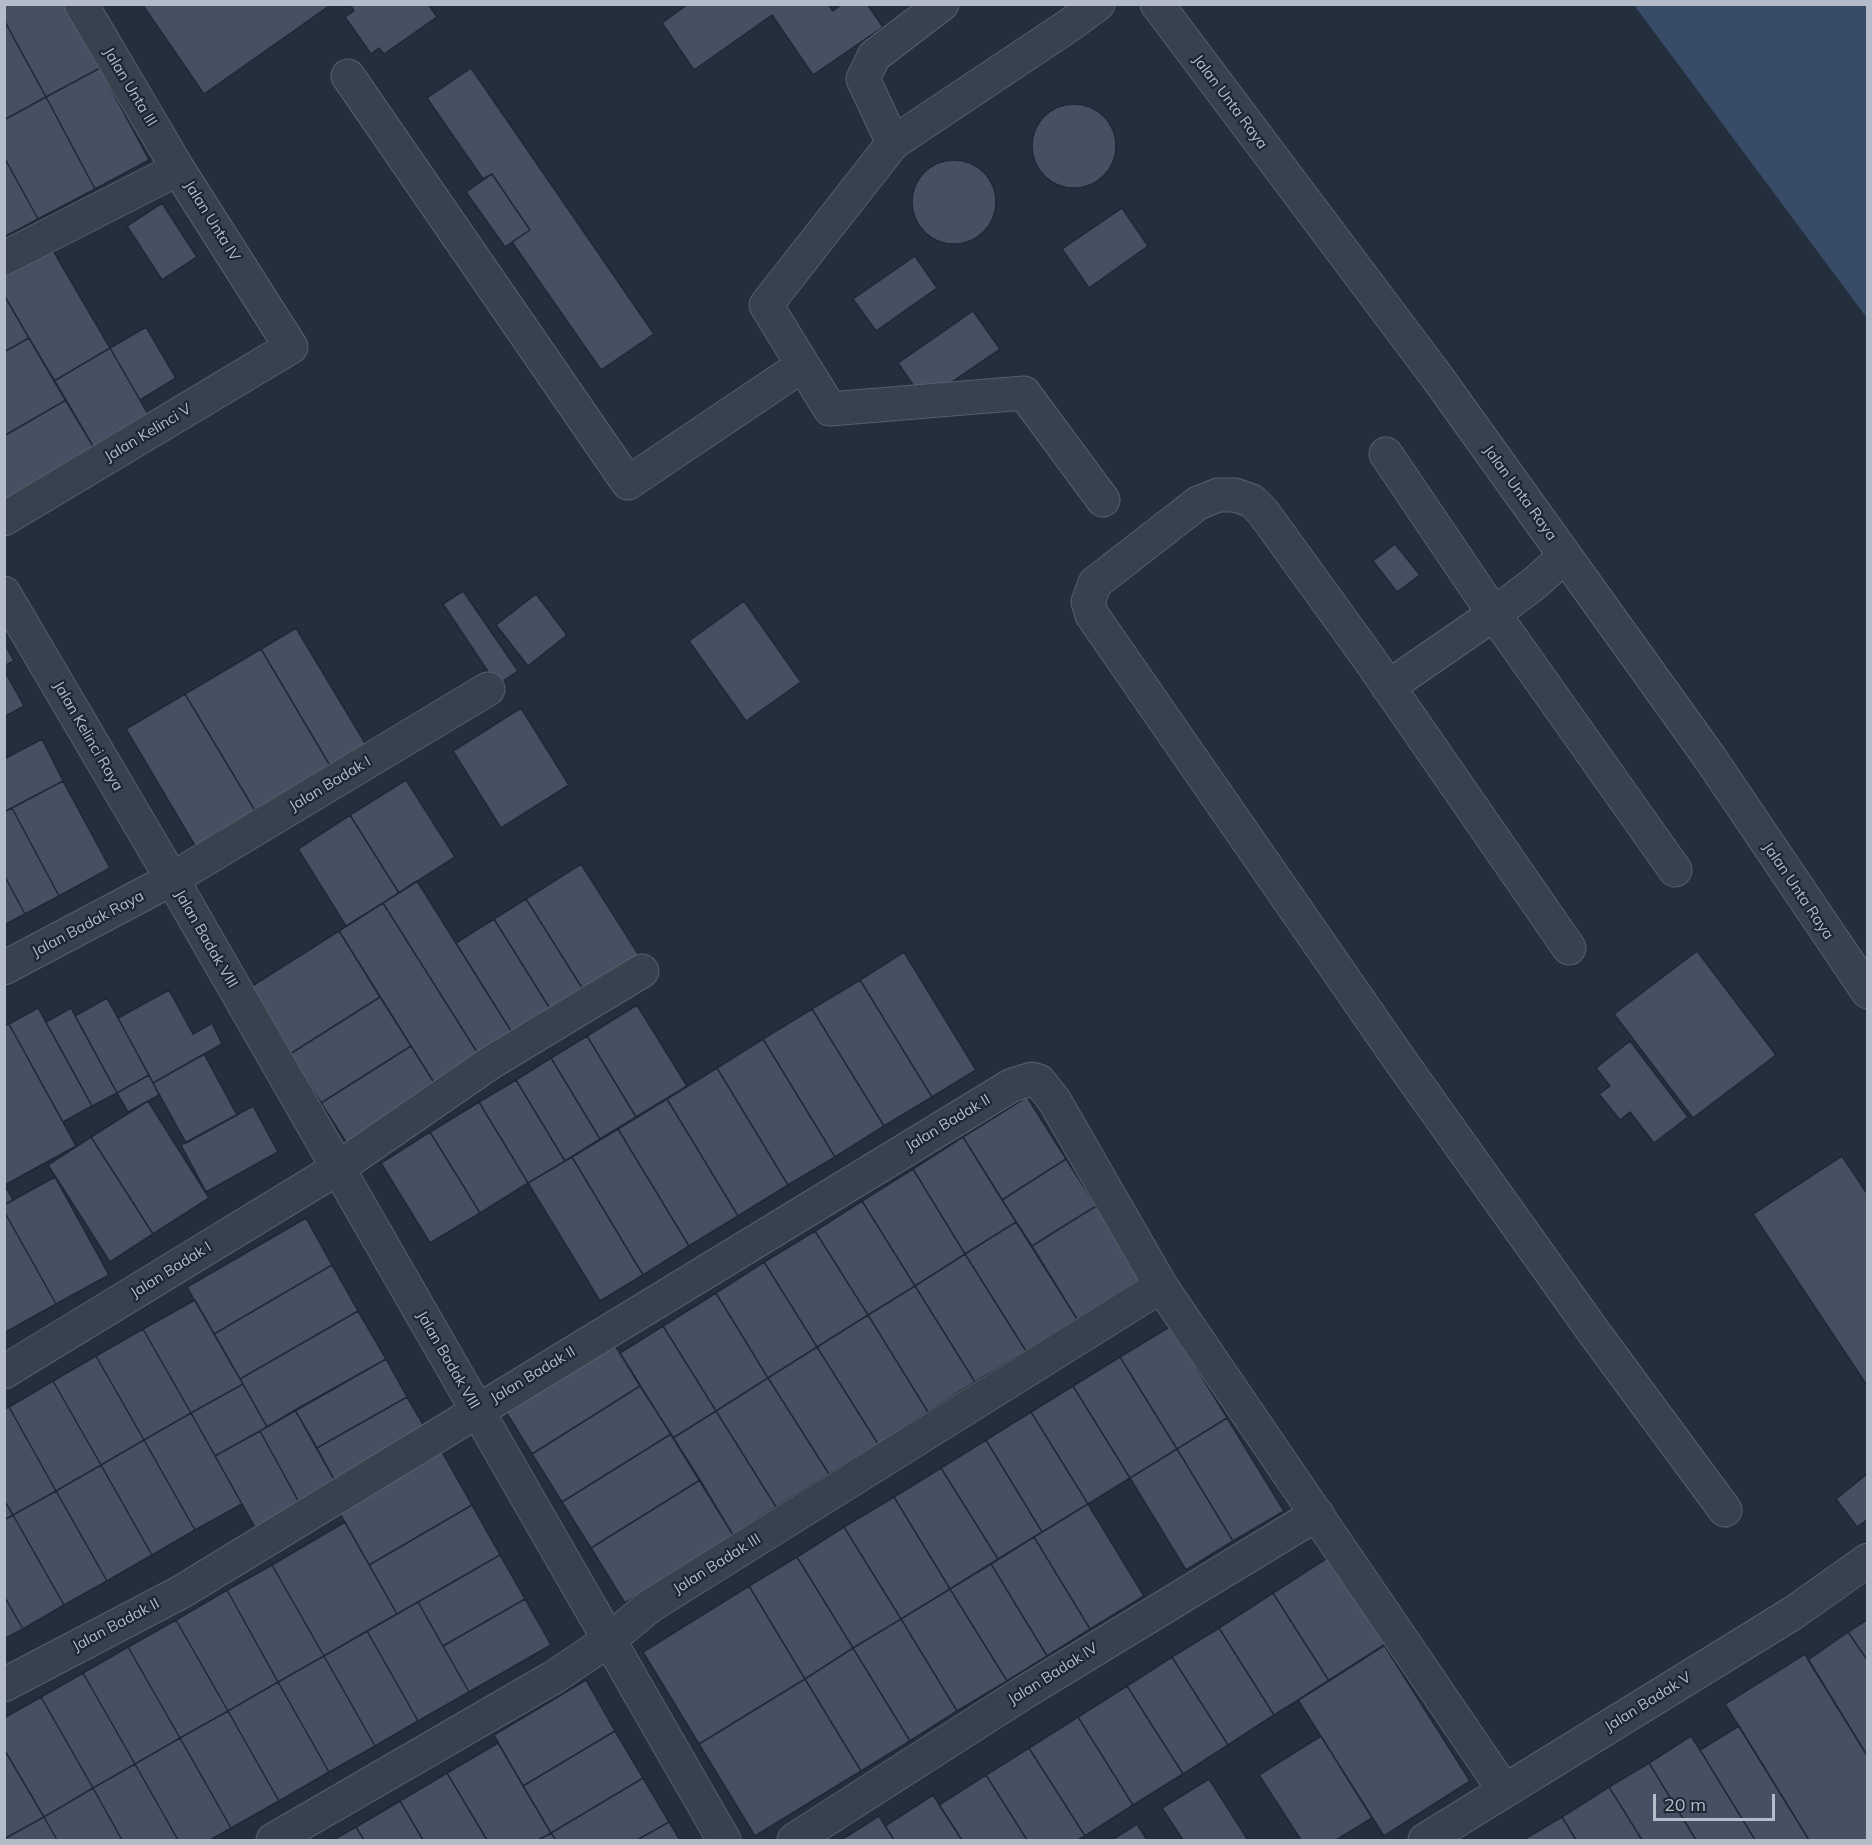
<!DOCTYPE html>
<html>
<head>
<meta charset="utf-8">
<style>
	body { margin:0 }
	#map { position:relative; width:1872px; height:1845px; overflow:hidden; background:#242f3e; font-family:Mulish,sans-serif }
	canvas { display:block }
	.frame { position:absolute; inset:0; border:6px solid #b4bcc9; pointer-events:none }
	.scale { position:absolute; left:1653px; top:1794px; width:122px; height:27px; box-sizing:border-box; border:3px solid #b4bcc9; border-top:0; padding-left:8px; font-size:18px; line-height:21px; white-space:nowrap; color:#b4bcc9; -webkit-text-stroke:4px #1d2633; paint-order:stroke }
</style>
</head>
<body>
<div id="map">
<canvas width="1872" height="1845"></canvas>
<div class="frame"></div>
<div class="scale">20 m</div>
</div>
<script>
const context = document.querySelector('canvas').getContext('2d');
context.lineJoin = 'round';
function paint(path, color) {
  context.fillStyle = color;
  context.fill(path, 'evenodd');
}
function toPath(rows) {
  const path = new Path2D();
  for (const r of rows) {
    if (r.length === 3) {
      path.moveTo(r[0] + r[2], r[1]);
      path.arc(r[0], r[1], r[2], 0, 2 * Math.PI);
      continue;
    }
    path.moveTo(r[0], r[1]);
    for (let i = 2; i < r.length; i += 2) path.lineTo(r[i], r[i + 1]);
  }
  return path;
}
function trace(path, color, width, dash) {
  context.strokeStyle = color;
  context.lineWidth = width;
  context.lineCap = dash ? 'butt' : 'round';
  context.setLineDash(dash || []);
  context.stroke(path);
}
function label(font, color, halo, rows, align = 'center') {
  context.font = font + ' Mulish,sans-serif';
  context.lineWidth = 4.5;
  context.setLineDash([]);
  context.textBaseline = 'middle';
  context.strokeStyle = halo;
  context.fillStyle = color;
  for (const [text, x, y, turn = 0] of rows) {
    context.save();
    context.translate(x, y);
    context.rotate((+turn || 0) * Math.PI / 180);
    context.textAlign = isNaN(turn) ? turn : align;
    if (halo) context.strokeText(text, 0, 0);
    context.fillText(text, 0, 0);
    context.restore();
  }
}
const water = toPath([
	[1634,5,1867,5,1867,318]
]);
const building = toPath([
	[4,4,66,4,100,68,46,97,4,20,4,4],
	[142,4,332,4,204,94,142,4],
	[352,4,428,4,437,17,384,54,379,48,371,54,345,17,354,11,351,6,352,4],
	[688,4,828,4,833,11,842,4,867,4,883,27,813,75,772,15,694,70,662,23,688,4],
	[4,20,46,97,4,120,4,20],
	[100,68,149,160,95,189,46,97,100,68],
	[471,68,654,334,601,370,512,242,530,230,492,174,483,179,427,98,471,68],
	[46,97,95,189,38,219,4,157,4,120,46,97],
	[1074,146,42],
	[4,157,38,219,4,237,4,157],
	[954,202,42],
	[492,174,530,230,505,247,466,192,492,174],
	[162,203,197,257,162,280,127,226,162,203],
	[1122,208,1148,246,1089,288,1062,249,1122,208],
	[51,247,110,348,54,381,4,295,4,275,51,247],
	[915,256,937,288,876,331,853,299,915,256],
	[4,295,29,338,4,352,4,295],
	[973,311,1000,349,924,401,898,363,973,311],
	[146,327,176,378,140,400,110,348,146,327],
	[29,338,66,400,4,436,4,352,29,338],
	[110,348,152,421,97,453,54,381,110,348],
	[66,400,97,453,4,507,4,436,66,400],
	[1395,544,1420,575,1397,592,1373,561,1395,544],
	[463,591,518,671,497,685,443,604,463,591],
	[536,594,567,635,528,666,496,625,536,594],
	[744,601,801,682,746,721,689,641,744,601],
	[296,628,368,748,332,769,261,649,296,628],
	[4,643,14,661,4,666,4,643],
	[261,649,332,769,257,814,185,694,261,649],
	[4,670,24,706,4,717,4,670],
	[185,694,257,814,197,849,126,729,185,694],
	[521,708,569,785,501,828,453,751,521,708],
	[42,739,63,781,4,812,4,759,42,739],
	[406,780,455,857,399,893,350,815,406,780],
	[63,781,110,868,59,896,12,808,63,781],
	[12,808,59,896,25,914,4,875,4,812,12,808],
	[350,815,399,893,346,926,298,849,350,815],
	[581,864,642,960,586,994,526,899,581,864],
	[4,875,25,914,4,925,4,875],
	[417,881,516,1039,482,1060,383,903,417,881],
	[526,899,586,994,554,1015,494,919,526,899],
	[383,903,482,1060,438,1089,339,931,383,903],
	[494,919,554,1015,516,1039,456,943,494,919],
	[339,931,380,997,290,1054,249,988,339,931],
	[1697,951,1776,1055,1693,1118,1614,1014,1697,951],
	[904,952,976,1070,932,1097,860,980,904,952],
	[860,980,932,1097,884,1126,812,1009,860,980],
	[169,990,193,1034,212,1023,222,1044,153,1083,118,1018,169,990],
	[380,997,411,1046,321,1103,290,1054,380,997],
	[107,998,149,1075,117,1093,75,1016,107,998],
	[637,1005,687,1086,636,1117,587,1036,637,1005],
	[38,1008,92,1106,63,1122,9,1024,38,1008],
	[71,1008,117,1093,92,1106,46,1022,71,1008],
	[812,1009,884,1126,835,1157,763,1039,812,1009],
	[9,1024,76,1146,5,1185,4,1026,9,1024],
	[587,1036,636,1117,600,1139,551,1058,587,1036],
	[763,1039,835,1157,788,1185,717,1068,763,1039],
	[1630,1041,1688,1117,1654,1143,1630,1112,1620,1120,1599,1094,1610,1086,1596,1068,1630,1041],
	[411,1046,438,1089,348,1145,321,1103,411,1046],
	[204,1054,237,1115,186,1143,153,1083,204,1054],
	[551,1058,600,1139,565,1161,516,1080,551,1058],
	[717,1068,788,1185,738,1216,667,1099,717,1068],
	[149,1075,159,1095,128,1112,117,1093,149,1075],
	[516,1080,565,1161,528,1183,479,1102,516,1080],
	[1027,1097,1066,1159,1002,1200,963,1137,1027,1097],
	[667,1099,738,1216,689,1246,618,1129,667,1099],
	[148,1101,209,1198,153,1234,91,1137,148,1101],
	[479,1102,528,1183,480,1213,430,1132,479,1102],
	[253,1106,278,1152,206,1192,181,1145,253,1106],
	[618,1129,689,1246,643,1275,572,1157,618,1129],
	[430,1132,480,1213,430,1243,381,1163,430,1132],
	[91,1137,153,1234,110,1262,48,1165,91,1137],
	[963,1137,1016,1222,965,1254,913,1169,963,1137],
	[1842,1156,1868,1195,1868,1387,1753,1214,1842,1156],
	[572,1157,643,1275,600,1301,528,1183,572,1157],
	[1066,1159,1096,1206,1032,1246,1002,1200,1066,1159],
	[913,1169,965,1254,915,1286,862,1201,913,1169],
	[55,1177,109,1275,56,1304,4,1211,4,1205,55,1177],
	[4,1184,13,1200,4,1205,4,1184],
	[862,1201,915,1286,868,1315,815,1231,862,1201],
	[1096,1206,1141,1279,1077,1319,1032,1246,1096,1206],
	[4,1211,56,1304,4,1333,4,1211],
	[306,1218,332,1265,214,1334,187,1287,306,1218],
	[1016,1222,1077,1319,1026,1351,965,1254,1016,1222],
	[815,1231,868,1315,817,1347,764,1262,815,1231],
	[965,1254,1026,1351,975,1382,915,1286,965,1254],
	[764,1262,817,1347,768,1378,716,1293,764,1262],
	[332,1265,358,1311,240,1379,214,1334,332,1265],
	[915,1286,975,1382,928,1412,868,1315,915,1286],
	[716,1293,768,1378,716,1411,663,1326,716,1293],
	[195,1300,243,1384,191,1413,143,1329,195,1300],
	[358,1311,386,1359,267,1427,240,1379,358,1311],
	[868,1315,928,1412,878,1444,817,1347,868,1315],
	[663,1326,716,1411,673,1438,620,1353,663,1326],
	[1171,1326,1227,1418,1177,1449,1120,1357,1171,1326],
	[143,1329,191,1413,144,1440,96,1356,143,1329],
	[611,1339,640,1386,532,1454,503,1407,611,1339],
	[817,1347,878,1444,829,1474,768,1378,817,1347],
	[96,1356,144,1440,101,1465,53,1381,96,1356],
	[1120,1357,1177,1449,1130,1478,1073,1386,1120,1357],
	[386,1359,407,1397,317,1448,295,1410,386,1359],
	[768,1378,829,1474,776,1507,716,1411,768,1378],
	[53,1381,101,1465,56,1491,9,1407,53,1381],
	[243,1384,267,1427,215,1456,191,1413,243,1384],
	[640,1386,671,1434,562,1502,532,1454,640,1386],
	[1073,1386,1130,1478,1088,1504,1031,1412,1073,1386],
	[407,1397,427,1431,336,1483,317,1448,407,1397],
	[9,1407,56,1491,13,1515,4,1500,4,1409,9,1407],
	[295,1410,336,1483,300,1504,260,1431,295,1410],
	[716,1411,776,1507,733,1535,673,1438,716,1411],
	[1031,1412,1088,1504,1042,1532,986,1440,1031,1412],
	[191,1413,242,1504,195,1530,144,1440,191,1413],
	[1227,1418,1284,1511,1233,1541,1177,1449,1227,1418],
	[260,1431,300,1504,256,1529,215,1456,260,1431],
	[671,1434,700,1480,591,1548,562,1502,671,1434],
	[144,1440,195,1530,152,1555,101,1465,144,1440],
	[986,1440,1042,1532,998,1559,941,1468,986,1440],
	[1177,1449,1233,1541,1186,1570,1130,1478,1177,1449],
	[442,1452,472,1505,369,1565,339,1512,442,1452],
	[101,1465,152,1555,107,1581,56,1491,101,1465],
	[941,1468,998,1559,950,1589,894,1497,941,1468],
	[1867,1474,1868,1519,1857,1527,1836,1499,1867,1474],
	[700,1480,733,1535,625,1603,591,1548,700,1480],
	[56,1491,107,1581,64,1605,13,1515,56,1491],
	[894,1497,950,1589,901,1619,844,1527,894,1497],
	[4,1500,13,1515,4,1520,4,1500],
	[1088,1504,1144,1596,1090,1629,1034,1537,1088,1504],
	[472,1505,500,1555,397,1614,369,1565,472,1505],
	[13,1515,64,1605,23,1629,4,1596,4,1520,13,1515],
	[345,1522,397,1614,324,1656,272,1565,345,1522],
	[844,1527,901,1619,853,1648,797,1557,844,1527],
	[1034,1537,1090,1629,1047,1656,991,1564,1034,1537],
	[500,1555,525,1599,443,1646,418,1602,500,1555],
	[1332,1555,1388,1643,1329,1681,1273,1593,1332,1555],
	[797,1557,853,1648,805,1679,749,1586,797,1557],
	[991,1564,1047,1656,1007,1681,950,1589,991,1564],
	[272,1565,324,1656,278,1682,227,1590,272,1565],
	[749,1586,805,1679,699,1744,643,1652,749,1586],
	[950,1589,1007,1681,957,1711,901,1619,950,1589],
	[227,1590,278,1682,228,1711,176,1620,227,1590],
	[1273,1593,1329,1681,1274,1715,1219,1628,1273,1593],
	[4,1596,23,1629,4,1639,4,1596],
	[525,1599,551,1645,469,1692,443,1646,525,1599],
	[418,1602,469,1692,418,1721,367,1631,418,1602],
	[901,1619,957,1711,910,1741,853,1648,901,1619],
	[1868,1619,1868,1661,1848,1632,1868,1619],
	[176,1620,228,1711,180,1738,128,1647,176,1620],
	[1219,1628,1274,1715,1228,1745,1172,1657,1219,1628],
	[367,1631,418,1721,375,1746,324,1656,367,1631],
	[1848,1632,1868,1661,1868,1757,1808,1660,1848,1632],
	[1384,1645,1470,1781,1384,1836,1298,1700,1384,1645],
	[128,1647,180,1738,135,1764,83,1673,128,1647],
	[853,1648,910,1741,861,1771,805,1679,853,1648],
	[1805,1654,1868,1757,1868,1840,1809,1840,1725,1704,1805,1654],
	[324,1656,375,1746,329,1772,278,1682,324,1656],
	[1172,1657,1228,1745,1183,1774,1127,1686,1172,1657],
	[83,1673,135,1764,93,1788,41,1697,83,1673],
	[805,1679,861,1771,755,1836,699,1744,805,1679],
	[586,1680,615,1731,523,1786,494,1735,586,1680],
	[278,1682,329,1772,279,1801,228,1711,278,1682],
	[1127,1686,1183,1774,1133,1805,1078,1717,1127,1686],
	[41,1697,93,1788,44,1817,4,1749,4,1718,41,1697],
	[228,1711,279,1801,231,1828,180,1738,228,1711],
	[1078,1717,1133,1805,1085,1836,1029,1748,1078,1717],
	[1739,1726,1809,1840,1755,1840,1700,1750,1739,1726],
	[615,1731,643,1778,551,1833,523,1786,615,1731],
	[1321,1736,1372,1818,1336,1840,1301,1840,1259,1775,1321,1736],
	[1691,1736,1700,1750,1755,1840,1696,1840,1649,1763,1691,1736],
	[180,1738,231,1828,210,1840,178,1840,135,1764,180,1738],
	[498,1743,551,1833,538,1840,487,1840,447,1773,498,1743],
	[1029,1748,1085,1836,1077,1840,1027,1840,986,1775,1029,1748],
	[4,1749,44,1817,4,1839,4,1749],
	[1649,1763,1696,1840,1642,1840,1609,1787,1649,1763],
	[135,1764,178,1840,122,1840,93,1788,135,1764],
	[447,1773,487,1840,423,1840,400,1801,447,1773],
	[986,1775,1027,1840,962,1840,939,1805,986,1775],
	[643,1778,669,1822,637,1840,556,1840,551,1833,643,1778],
	[1209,1779,1248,1840,1183,1840,1162,1808,1209,1779],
	[1609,1787,1642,1840,1576,1840,1562,1817,1609,1787],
	[93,1788,122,1840,57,1840,44,1817,93,1788],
	[933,1795,962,1840,894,1840,885,1826,933,1795],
	[400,1801,423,1840,364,1840,356,1827,400,1801],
	[879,1816,894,1840,841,1840,879,1816],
	[44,1817,57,1840,4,1840,4,1839,44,1817],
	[1562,1817,1576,1840,1523,1840,1562,1817],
	[669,1822,680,1840,637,1840,669,1822],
	[1137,1824,1147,1840,1112,1840,1137,1824],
	[356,1827,364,1840,333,1840,356,1827],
	[551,1833,556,1840,538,1840,551,1833]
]);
const minor = toPath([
	[1098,4,1071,24,893,143,766,305,830,409,1024,393,1103,500],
	[1157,4,1437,377,1710,758,1868,992],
	[348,76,628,483,803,365],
	[893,143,863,79,874,56,942,4],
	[4,258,178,169],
	[1386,454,1494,614,1675,870],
	[4,519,291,347,178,169,81,4],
	[4,593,172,879,724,1840],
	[1388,687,1494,614,1535,583,1565,556],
	[1569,948,1370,660,1263,512,1252,501,1235,495,1218,495,1198,503,1095,583,1088,602,1092,615,1402,1063,1593,1331,1725,1510],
	[4,968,172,879,488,689],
	[4,1372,338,1168,490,1063,642,971],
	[4,1685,181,1592,1012,1085,1032,1079,1039,1081,1054,1100,1161,1286,1504,1790],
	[273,1840,554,1677,609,1640,650,1606,1161,1286],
	[794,1840,1023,1693,1317,1514],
	[1425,1840,1793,1613,1868,1560]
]);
const streetNames = [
	["Jalan Unta III",130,87,59],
	["Jalan Unta Raya",1230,102,53],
	["Jalan Unta IV",212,221,58],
	["Jalan Kelinci V",148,433,-31],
	["Jalan Unta Raya",1520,493,54],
	["Jalan Kelinci Raya",88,736,60],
	["Jalan Badak I",330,784,-31],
	["Jalan Unta Raya",1798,891,56],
	["Jalan Badak Raya",88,924,-28],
	["Jalan Badak VIII",206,939,60],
	["Jalan Badak II",948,1123,-31],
	["Jalan Badak I",171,1270,-32],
	["Jalan Badak VIII",448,1360,60],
	["Jalan Badak II",533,1375,-31],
	["Jalan Badak III",717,1564,-32],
	["Jalan Badak II",116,1625,-28],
	["Jalan Badak IV",1053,1674,-32],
	["Jalan Badak V",1648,1702,-32]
];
paint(water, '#394c67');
paint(building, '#455162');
trace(building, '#1f2835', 1.5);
trace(minor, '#565f6c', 35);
trace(minor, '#38414e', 33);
label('15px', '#b4bcc9', '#1d2633', streetNames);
</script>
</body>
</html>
